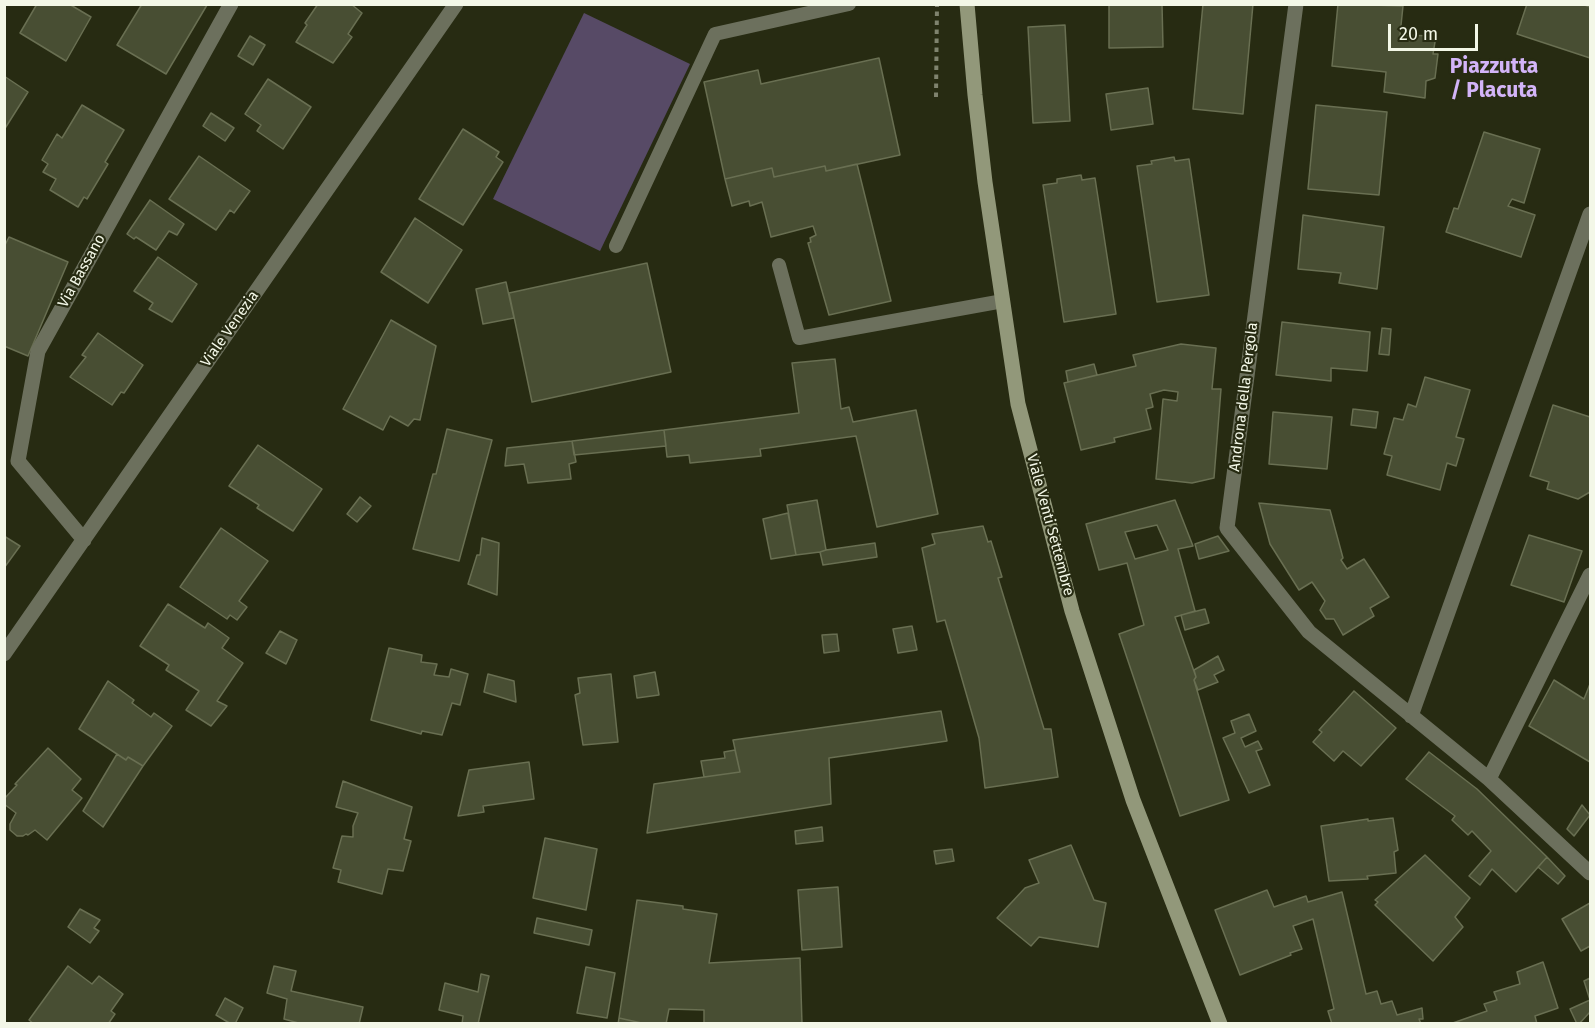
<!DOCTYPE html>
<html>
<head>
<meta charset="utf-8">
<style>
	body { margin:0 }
	#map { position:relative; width:1595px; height:1028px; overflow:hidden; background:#272b12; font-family:"Fira Sans",sans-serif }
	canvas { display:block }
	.frame { position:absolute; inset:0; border:6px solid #f3f7e7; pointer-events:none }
	.scale { position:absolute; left:1388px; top:24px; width:90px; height:27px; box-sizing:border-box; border:3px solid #f3f7e7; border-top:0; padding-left:8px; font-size:18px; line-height:21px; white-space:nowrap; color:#f3f7e7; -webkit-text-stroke:4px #272b12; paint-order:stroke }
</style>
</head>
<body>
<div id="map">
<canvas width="1595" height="1028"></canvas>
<div class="frame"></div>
<div class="scale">20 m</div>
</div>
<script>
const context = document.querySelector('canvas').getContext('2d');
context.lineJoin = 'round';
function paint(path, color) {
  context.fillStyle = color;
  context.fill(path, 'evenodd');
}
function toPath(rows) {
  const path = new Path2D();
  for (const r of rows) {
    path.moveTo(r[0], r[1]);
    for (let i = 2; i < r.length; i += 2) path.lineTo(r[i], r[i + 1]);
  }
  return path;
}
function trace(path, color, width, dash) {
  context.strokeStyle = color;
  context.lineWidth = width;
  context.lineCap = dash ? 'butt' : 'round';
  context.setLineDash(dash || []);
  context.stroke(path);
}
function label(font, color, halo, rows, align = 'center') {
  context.font = font + ' "Fira Sans",sans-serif';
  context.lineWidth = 4.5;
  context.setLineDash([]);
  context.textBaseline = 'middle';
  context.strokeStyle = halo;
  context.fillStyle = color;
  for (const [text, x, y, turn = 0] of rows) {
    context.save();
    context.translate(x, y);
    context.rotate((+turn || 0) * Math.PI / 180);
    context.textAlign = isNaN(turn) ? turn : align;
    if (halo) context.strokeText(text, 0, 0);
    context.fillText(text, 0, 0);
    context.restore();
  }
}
const green = toPath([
	[584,13,690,64,600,251,493,199]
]);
const building = toPath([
	[37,4,69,4,91,17,66,61,20,33,37,4],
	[142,4,207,5,166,74,117,45,142,4],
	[318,4,351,4,362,13,348,34,352,37,333,63,296,42,307,25,305,23,318,4],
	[1109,4,1162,4,1163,47,1109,48,1109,4],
	[1203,4,1253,4,1243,114,1193,109,1203,4],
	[1338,4,1403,6,1400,35,1436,36,1433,54,1438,54,1435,78,1426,81,1425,98,1384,92,1386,72,1332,66,1338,4],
	[1527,4,1582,4,1590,7,1590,58,1517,34,1527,4],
	[1065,25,1070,121,1033,123,1028,27,1065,25],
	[250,36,265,45,253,65,238,56,250,36],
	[879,58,900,155,826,171,825,166,774,177,772,168,725,179,704,82,758,70,761,84,879,58],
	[4,76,28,92,4,130,4,76],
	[268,79,311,107,283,149,257,131,261,125,245,114,268,79],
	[1148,88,1153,124,1111,130,1106,94,1148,88],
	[82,105,124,130,105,162,108,164,87,199,84,197,78,207,50,190,56,179,43,172,48,164,42,160,57,134,62,138,82,105],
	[1316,105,1387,112,1379,195,1308,189,1316,105],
	[211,113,234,128,225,141,203,126,211,113],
	[463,129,499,152,496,157,503,162,463,225,419,199,463,129],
	[1484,132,1540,149,1524,203,1512,199,1508,206,1535,215,1521,257,1446,232,1454,208,1458,209,1484,132],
	[199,156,250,191,234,213,230,210,216,230,169,199,199,156],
	[1174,157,1175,161,1189,159,1209,295,1157,302,1137,166,1152,164,1151,161,1174,157],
	[857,164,891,301,829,315,808,243,811,242,810,238,816,235,813,226,771,237,762,202,750,206,749,201,732,206,725,179,772,168,774,177,825,166,826,171,857,164],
	[1081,175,1082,180,1095,178,1116,314,1064,322,1043,185,1057,183,1057,179,1081,175],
	[150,200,184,224,177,235,169,231,156,250,136,237,134,239,127,234,150,200],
	[1303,215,1384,227,1377,289,1339,283,1341,273,1298,269,1303,215],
	[415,218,462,250,428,303,381,272,415,218],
	[9,237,68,262,28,356,4,346,4,247,9,237],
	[158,257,197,284,172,322,149,309,153,303,134,291,158,257],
	[647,263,671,372,532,402,509,293,647,263],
	[506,282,514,318,483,324,476,289,506,282],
	[391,320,436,346,420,420,414,419,408,426,390,416,383,430,343,409,391,320],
	[1282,322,1370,332,1367,371,1331,368,1331,381,1276,375,1282,322],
	[1382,328,1391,329,1389,355,1379,354,1382,328],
	[98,333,143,365,124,393,121,392,112,405,70,377,86,357,82,355,98,333],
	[1181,344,1216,348,1212,389,1221,389,1214,478,1192,483,1156,479,1163,399,1177,401,1178,392,1164,390,1150,394,1153,407,1146,409,1151,429,1114,438,1115,442,1081,450,1064,383,1136,366,1133,355,1181,344],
	[835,359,841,409,849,407,853,422,916,410,938,514,877,527,856,436,760,449,761,456,690,463,689,455,667,457,664,430,799,413,792,363,835,359],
	[1094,364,1097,375,1068,382,1066,371,1094,364],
	[1425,377,1470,390,1456,437,1464,439,1456,466,1447,463,1440,490,1387,475,1392,456,1384,454,1394,418,1403,420,1408,404,1416,407,1425,377],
	[1553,405,1590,417,1590,492,1578,499,1547,489,1549,482,1530,476,1553,405],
	[1353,409,1378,412,1376,428,1351,425,1353,409],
	[1273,412,1332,417,1327,469,1269,464,1273,412],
	[447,429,492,440,459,561,413,549,433,474,436,474,447,429],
	[664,430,666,446,574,455,572,441,664,430],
	[572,441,576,462,569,464,571,479,528,483,524,464,505,466,507,448,572,441],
	[258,445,322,489,293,531,257,508,259,505,229,486,258,445],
	[360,497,371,506,357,522,347,514,360,497],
	[817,500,826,550,820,552,796,555,787,505,817,500],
	[1175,500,1193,546,1178,549,1195,611,1175,617,1196,677,1194,680,1229,800,1180,816,1119,634,1144,625,1127,563,1099,570,1086,524,1175,500],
	[1157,525,1168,550,1135,559,1125,532,1157,525],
	[1259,503,1330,510,1343,558,1341,560,1347,569,1364,559,1389,597,1370,608,1374,616,1343,635,1334,619,1326,619,1320,610,1325,601,1312,582,1299,590,1270,544,1259,503],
	[788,513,796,555,771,559,763,519,788,513],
	[983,526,988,542,991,541,1002,577,998,578,1044,729,1051,729,1058,777,985,788,979,738,945,620,937,622,922,548,935,544,932,534,983,526],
	[221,528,268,561,239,601,247,607,237,620,230,615,227,619,180,587,221,528],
	[1529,535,1582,551,1564,602,1511,585,1529,535],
	[4,536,20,546,4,568,4,536],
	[1218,536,1229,551,1199,559,1195,544,1218,536],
	[482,538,499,543,497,595,468,584,477,555,480,555,482,538],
	[875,543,877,557,823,565,820,552,826,550,875,543],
	[168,604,205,628,208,623,229,638,222,648,243,663,217,701,227,706,211,726,186,710,199,691,166,670,169,665,140,646,168,604],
	[1205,609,1209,623,1185,630,1181,615,1205,609],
	[912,626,917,650,898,653,893,629,912,626],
	[280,631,297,640,286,664,266,653,280,631],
	[837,634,839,651,824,653,822,635,837,634],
	[389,648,422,655,421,662,437,664,434,675,449,677,451,669,468,674,460,705,452,703,442,735,422,731,421,734,371,720,389,648],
	[1218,656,1224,670,1214,675,1218,682,1198,690,1194,680,1196,677,1194,670,1218,656],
	[655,672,659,695,637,698,634,676,655,672],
	[488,674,514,681,516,702,484,692,488,674],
	[611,674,618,742,583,745,575,695,580,693,578,678,611,674],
	[1554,680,1584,699,1590,684,1590,762,1529,726,1554,680],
	[108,681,134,700,132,703,151,717,154,713,172,726,143,766,128,757,126,760,79,729,108,681],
	[1354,691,1396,728,1361,766,1343,751,1334,761,1313,742,1322,732,1319,730,1354,691],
	[941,711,947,741,829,758,831,804,647,833,654,784,740,772,733,740,941,711],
	[1249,714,1256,731,1241,738,1245,747,1258,741,1262,749,1256,751,1270,785,1249,793,1223,738,1235,733,1231,721,1249,714],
	[48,748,81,779,72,790,82,798,47,840,35,830,28,835,26,834,23,836,17,836,10,830,10,824,16,813,4,804,4,799,17,785,15,784,48,748],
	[735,750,740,772,704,777,701,761,725,758,724,752,735,750],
	[1429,752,1477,789,1547,857,1516,892,1492,869,1480,885,1469,876,1491,851,1472,831,1468,835,1452,820,1455,816,1406,779,1429,752],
	[117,754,126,760,128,757,143,766,103,827,83,811,117,754],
	[529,762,534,799,483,806,484,812,458,816,469,770,529,762],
	[343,781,412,807,404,839,411,841,403,871,388,869,382,894,338,882,341,870,333,868,342,836,353,837,353,826,358,813,336,807,343,781],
	[1582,805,1590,815,1574,836,1567,829,1582,805],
	[1393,818,1398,850,1394,852,1396,873,1367,876,1368,879,1329,881,1321,826,1368,819,1368,821,1393,818],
	[822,827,823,841,796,844,795,831,822,827],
	[545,838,597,849,586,910,533,898,545,838],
	[1071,845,1094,900,1106,903,1098,947,1039,937,1031,946,997,918,1025,888,1039,883,1029,860,1071,845],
	[952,849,954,861,936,864,934,851,952,849],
	[1425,855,1470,898,1455,917,1463,927,1433,961,1375,905,1378,902,1375,900,1425,855],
	[1547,857,1565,876,1558,884,1538,867,1547,857],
	[838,887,842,947,802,950,798,890,838,887],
	[1267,890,1274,907,1306,896,1308,902,1342,892,1366,994,1377,991,1381,1004,1392,1001,1397,1015,1422,1008,1423,1019,1419,1019,1421,1024,1332,1024,1328,1011,1334,1009,1313,919,1293,926,1302,949,1290,953,1291,955,1240,975,1215,910,1267,890],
	[637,900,683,906,683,909,717,914,709,963,800,958,802,1024,704,1024,704,1010,669,1009,666,1024,646,1024,619,1018,637,900],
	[1590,903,1590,946,1581,951,1562,919,1590,903],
	[80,909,100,920,94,928,99,931,90,943,68,927,80,909],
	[537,918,592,930,589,945,534,933,537,918],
	[1543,962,1558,1008,1535,1016,1537,1024,1450,1024,1487,1011,1484,1004,1497,1000,1494,992,1520,984,1517,972,1543,962],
	[68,966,92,984,99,976,123,994,111,1011,115,1014,108,1024,34,1024,29,1020,68,966],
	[274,966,296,971,291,991,363,1007,359,1024,302,1024,284,1019,287,999,267,993,274,966],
	[586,967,615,973,607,1018,577,1013,586,967],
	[481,974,489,976,478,1024,462,1024,463,1016,439,1010,445,983,478,992,481,974],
	[1590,978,1590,1012,1579,1024,1577,1024,1570,1009,1590,1000,1584,981,1590,978],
	[225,998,243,1008,235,1024,231,1024,216,1015,225,998],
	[619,1018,646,1024,618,1024,619,1018]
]);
const path = toPath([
	[936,97,937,4]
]);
const lane = toPath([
	[616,246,715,34,849,4],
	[779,265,799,338,1003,301]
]);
const street = toPath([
	[1296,4,1227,528,1309,632,1489,779,1590,873],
	[84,540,18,461,38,351,231,4],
	[4,654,456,4],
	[1411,716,1590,214],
	[1489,779,1590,575]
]);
const secondary = toPath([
	[967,4,975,95,985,182,1018,404,1072,611,1133,800,1220,1024]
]);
const streetNames = [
	["Via Bassano",82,271,-61],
	["Viale Venezia",230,329,-55],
	["Androna della Pergola",1244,397,-83],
	["Viale Venti Settembre",1050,525,75]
];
const districtNames = [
	["Piazzutta",1494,67],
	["/ Placuta",1494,91]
];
paint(green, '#574a66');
paint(building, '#484e33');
trace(building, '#696f52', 1.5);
trace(path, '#7f836e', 4, [4.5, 4.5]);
trace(lane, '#6c705d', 14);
trace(street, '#6c705d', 15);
trace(secondary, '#92987a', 15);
label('15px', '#f3f7e7', '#272b12', streetNames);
label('bold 21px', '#d3b4f8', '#272b12', districtNames);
</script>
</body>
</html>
